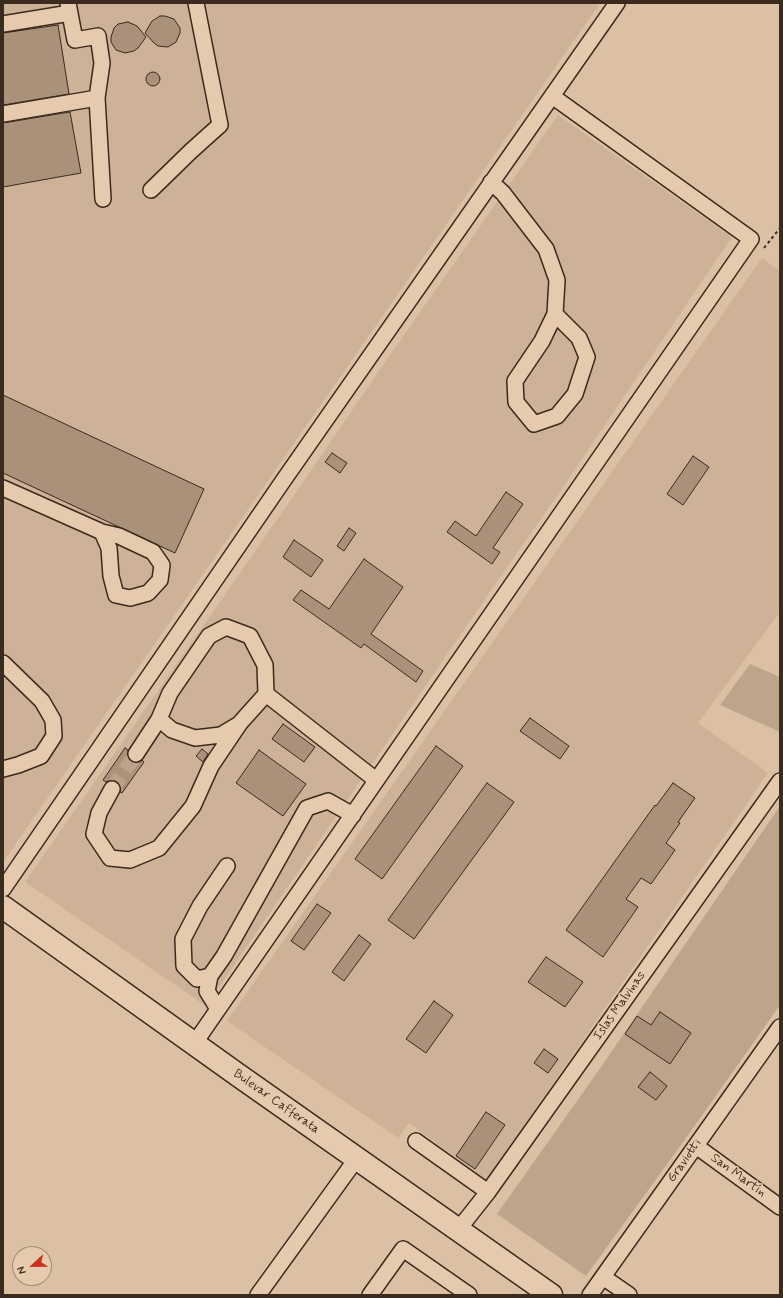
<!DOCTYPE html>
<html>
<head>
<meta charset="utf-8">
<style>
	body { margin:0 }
	#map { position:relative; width:783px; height:1298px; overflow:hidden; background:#dcc0a4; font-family:Mynerve,sans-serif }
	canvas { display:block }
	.frame { position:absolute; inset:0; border:4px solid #3b2a1e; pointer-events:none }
	.north { position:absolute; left:12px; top:1246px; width:40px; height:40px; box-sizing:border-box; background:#e6caad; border:1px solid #a28a74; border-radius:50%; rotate:248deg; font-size:11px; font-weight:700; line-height:16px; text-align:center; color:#3b2a1e }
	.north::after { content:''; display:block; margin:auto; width:14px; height:18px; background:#c8321e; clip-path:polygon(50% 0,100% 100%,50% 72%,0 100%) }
</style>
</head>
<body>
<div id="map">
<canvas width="783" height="1298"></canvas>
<div class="frame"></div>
<div class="north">N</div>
</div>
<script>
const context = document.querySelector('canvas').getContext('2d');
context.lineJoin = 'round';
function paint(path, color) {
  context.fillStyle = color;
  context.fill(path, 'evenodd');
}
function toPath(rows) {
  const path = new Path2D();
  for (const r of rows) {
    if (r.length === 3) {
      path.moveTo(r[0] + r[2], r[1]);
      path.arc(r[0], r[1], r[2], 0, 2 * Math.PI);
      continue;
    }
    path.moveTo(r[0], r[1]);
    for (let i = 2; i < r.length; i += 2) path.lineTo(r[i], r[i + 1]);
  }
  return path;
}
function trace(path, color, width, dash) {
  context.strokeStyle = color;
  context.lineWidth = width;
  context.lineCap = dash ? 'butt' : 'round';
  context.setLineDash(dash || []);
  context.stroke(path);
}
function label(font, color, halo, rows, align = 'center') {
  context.font = font + ' Mynerve,sans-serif';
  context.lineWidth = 3;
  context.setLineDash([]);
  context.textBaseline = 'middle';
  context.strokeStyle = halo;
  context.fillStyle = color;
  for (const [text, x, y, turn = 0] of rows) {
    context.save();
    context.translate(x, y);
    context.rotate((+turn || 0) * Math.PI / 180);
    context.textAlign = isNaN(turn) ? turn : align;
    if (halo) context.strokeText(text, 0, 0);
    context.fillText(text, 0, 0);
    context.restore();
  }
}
const built = toPath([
	[3,3,600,3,3,862],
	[558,115,732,237,559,493,496,583,206,1006,25,882,297,491,381,368],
	[762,258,780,271,780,612,698,723,768,773,486,1180,409,1123,398,1138,227,1021]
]);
const green = toPath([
	[750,664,780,677,780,732,720,705],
	[780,806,780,1005,691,1131,586,1276,497,1214,601,1067]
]);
const building = toPath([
	[160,16,165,16,174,19,180,28,180,33,176,42,168,47,158,46,154,43,145,33,152,21,160,16],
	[128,22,137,26,146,37,138,48,134,51,125,53,116,50,111,42,111,37,114,28,118,24,128,22],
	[58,25,69,94,3,105,3,33,58,25],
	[153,79,7],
	[70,112,81,173,3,187,3,123,70,112],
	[3,395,204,489,175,553,3,473,3,395],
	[332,453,347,463,340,473,325,462,332,453],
	[693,456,709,467,683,505,667,494,693,456],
	[506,492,523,504,493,548,500,552,492,564,447,532,455,521,476,536,506,492],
	[349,528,356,533,344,551,337,546,349,528],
	[294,540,323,560,311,577,283,557,294,540],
	[364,559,403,587,371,634,423,671,416,682,364,644,361,648,293,600,301,590,329,609,364,559],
	[530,718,569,746,560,759,520,731,530,718],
	[283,724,315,747,304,762,272,739,283,724],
	[436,746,463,766,382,879,355,859,436,746],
	[125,748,128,750,128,758,131,761,136,763,142,760,144,762,122,793,120,792,120,785,117,781,111,780,106,782,103,780,125,748],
	[202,749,208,754,203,762,196,756,202,749],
	[259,750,306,784,283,816,236,783,259,750],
	[487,783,514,802,414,939,388,920,487,783],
	[673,783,695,798,678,822,680,823,666,843,675,850,651,884,641,878,626,899,638,907,603,957,566,930,655,805,656,806,673,783],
	[317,904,331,913,304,950,291,941,317,904],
	[359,935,371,944,344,981,332,972,359,935],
	[546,957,583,982,565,1007,528,982,546,957],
	[434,1001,453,1015,426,1053,406,1039,434,1001],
	[660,1012,691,1033,670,1064,625,1034,637,1016,651,1025,660,1012],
	[544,1049,558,1059,548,1073,534,1063,544,1049],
	[650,1072,667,1086,656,1100,638,1087,650,1072],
	[486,1112,505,1125,475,1169,456,1156,486,1112]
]);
const minorTunnel = toPath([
	[112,789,136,754]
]);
const path = toPath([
	[764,248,780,228]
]);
const minor = toPath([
	[68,3,75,40,98,36,102,63,97,98,103,199],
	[3,24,70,13],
	[3,114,97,98],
	[491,182,503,193,546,249,557,280,555,314,542,341,515,381,516,402,534,424,557,416,575,394,587,357,579,338,555,314],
	[151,190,191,151,220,125,196,3],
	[3,488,102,532,119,536,153,552,162,565,160,580,148,593,130,598,116,595,111,576,109,548,102,532],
	[3,663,42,701,53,720,54,736,41,756,18,765,3,769],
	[266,694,376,780],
	[159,719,172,730,195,738,221,735,236,726],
	[112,789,99,813,94,834,110,858,130,860,159,848,193,806,211,766,240,723,266,694,265,665,250,636,226,627,209,636,170,693,159,719,136,754],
	[227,866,200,906,183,939,184,966,197,979,210,976,224,956,307,808,328,801,353,815],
	[3,889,283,481,617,3],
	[210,976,207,991,218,1009],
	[194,1044,751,239,552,96],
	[416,1141,488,1192],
	[696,1146,780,1207],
	[458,1230,488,1192,780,781],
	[603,1277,629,1295],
	[258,1295,357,1158],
	[370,1295,403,1249,469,1295],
	[590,1295,780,1027]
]);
const highway = toPath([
	[3,907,238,1075,551,1295]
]);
const streetNames = [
	["Islas Malvinas",620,1006,-55],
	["Bulevar Cafferata",276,1102,35],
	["Graviotti",685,1161,-55],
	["San Martín",738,1176,36]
];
paint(built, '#cdb297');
paint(green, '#bea48b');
paint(building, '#aa917a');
trace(building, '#3b2a1e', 1);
trace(minorTunnel, '#bca289', 15, [15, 8]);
trace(minor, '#3b2a1e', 18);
trace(highway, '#3b2a1e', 25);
trace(path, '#3b2a1e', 2, [3, 3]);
trace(minor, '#e6caad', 15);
trace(highway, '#e6caad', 22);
label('13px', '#3b2a1e', '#e6caad', streetNames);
</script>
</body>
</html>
